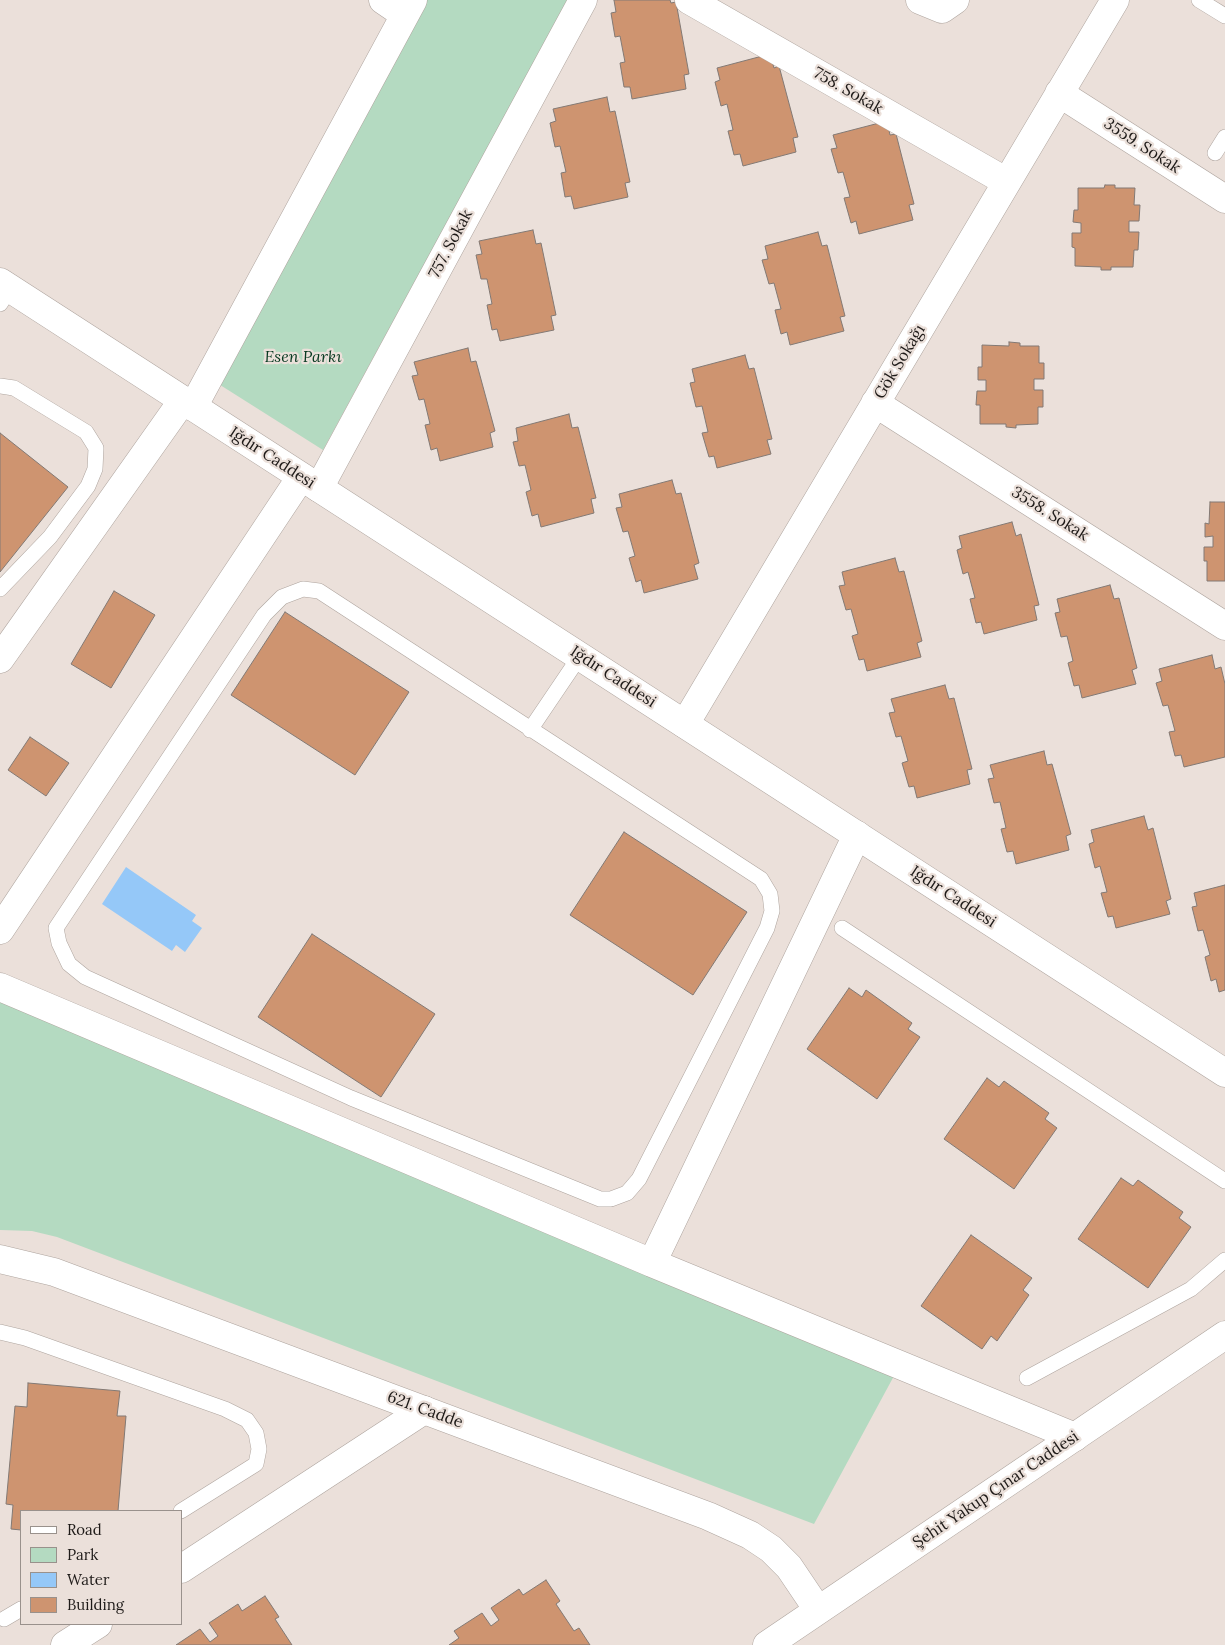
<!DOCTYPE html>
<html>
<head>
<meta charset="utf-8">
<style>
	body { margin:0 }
	#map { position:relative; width:1225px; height:1645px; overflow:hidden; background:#ebe0da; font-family:Lora,serif }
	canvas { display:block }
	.legend { position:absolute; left:20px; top:1510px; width:162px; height:115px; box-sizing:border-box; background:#ebe0da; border:1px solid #99918c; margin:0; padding:6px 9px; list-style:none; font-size:15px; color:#1e1a18 }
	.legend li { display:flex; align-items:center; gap:10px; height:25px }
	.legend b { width:25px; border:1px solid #99918c }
</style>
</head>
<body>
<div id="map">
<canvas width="1225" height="1645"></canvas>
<ul class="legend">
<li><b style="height:6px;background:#fff"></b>Road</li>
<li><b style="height:14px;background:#b4dac1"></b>Park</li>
<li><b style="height:14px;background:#95c8f8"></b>Water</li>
<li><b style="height:14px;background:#ce9470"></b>Building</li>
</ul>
</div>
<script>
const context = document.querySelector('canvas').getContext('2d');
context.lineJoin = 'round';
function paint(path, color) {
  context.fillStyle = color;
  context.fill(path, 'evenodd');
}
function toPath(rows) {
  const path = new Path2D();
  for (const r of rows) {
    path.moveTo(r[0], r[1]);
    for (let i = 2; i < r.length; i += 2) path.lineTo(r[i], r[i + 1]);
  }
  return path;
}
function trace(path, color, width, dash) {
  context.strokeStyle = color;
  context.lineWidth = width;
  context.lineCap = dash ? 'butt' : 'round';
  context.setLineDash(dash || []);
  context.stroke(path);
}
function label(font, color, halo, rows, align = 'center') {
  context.font = font + ' Lora,serif';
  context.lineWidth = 4.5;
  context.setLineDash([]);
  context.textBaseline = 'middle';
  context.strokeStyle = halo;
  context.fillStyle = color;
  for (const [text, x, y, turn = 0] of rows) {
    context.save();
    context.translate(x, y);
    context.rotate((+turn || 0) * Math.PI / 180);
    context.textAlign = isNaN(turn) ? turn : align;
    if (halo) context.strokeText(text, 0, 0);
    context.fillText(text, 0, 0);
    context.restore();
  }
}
const green = toPath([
	[426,0,568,0,323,450,217,383],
	[0,1002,895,1374,814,1524,57,1237,32,1231,0,1230]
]);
const water = toPath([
	[126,867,196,915,192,921,202,928,185,952,176,945,172,951,102,904]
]);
const building = toPath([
	[614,0,670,0,671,3,676,2,689,74,684,75,686,89,632,99,630,87,624,87,620,63,625,62,620,36,615,37,611,13,616,12,614,0],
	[770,54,774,68,779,66,798,137,793,138,796,152,743,166,740,154,734,155,728,131,733,130,727,104,721,106,715,82,720,80,717,68,770,54],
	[607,97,610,112,615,111,630,182,625,183,628,197,574,209,571,196,565,197,561,173,566,172,560,146,555,147,550,123,556,121,553,109,607,97],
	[887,121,890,135,896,134,914,204,909,205,913,220,859,234,856,221,851,223,844,198,850,197,843,172,838,173,831,149,837,148,833,135,887,121],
	[1105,185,1115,185,1115,188,1135,188,1134,205,1140,205,1139,221,1129,221,1129,232,1139,232,1138,250,1134,250,1133,267,1111,267,1111,270,1101,270,1101,267,1075,266,1075,248,1072,247,1072,233,1081,233,1081,223,1073,222,1074,210,1078,210,1078,188,1104,188,1105,185],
	[533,230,536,244,541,243,556,315,551,316,554,330,500,341,497,329,492,330,487,305,492,304,487,279,481,279,476,255,482,254,479,241,533,230],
	[818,232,822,246,827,245,845,316,840,317,844,331,790,345,787,332,781,334,775,310,781,309,774,283,769,284,762,260,768,259,765,246,818,232],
	[1009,342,1020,343,1020,346,1039,346,1039,363,1044,363,1044,379,1034,379,1034,390,1043,390,1043,407,1038,407,1038,424,1016,425,1016,428,1006,427,1006,424,980,424,980,405,976,405,977,391,986,391,986,380,978,380,978,367,982,367,982,345,1009,346,1009,342],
	[468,348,471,362,476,361,495,431,490,433,493,447,440,461,437,448,431,450,425,425,430,424,424,399,419,400,412,376,418,375,414,362,468,348],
	[745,355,749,369,754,368,772,439,767,440,771,454,717,468,714,456,709,457,702,433,708,432,702,406,696,407,690,383,695,382,692,369,745,355],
	[569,414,572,428,578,427,596,498,591,499,594,513,541,527,538,514,532,516,526,492,531,490,525,465,519,466,513,442,518,441,516,428,569,414],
	[0,433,68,487,0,572,0,433],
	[672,480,676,494,681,493,699,563,694,565,698,579,644,593,641,580,636,582,629,558,635,556,628,531,623,532,616,508,622,507,619,494,672,480],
	[1210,502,1225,502,1225,581,1207,581,1207,561,1204,561,1204,547,1213,547,1213,536,1205,537,1205,523,1209,524,1210,502],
	[1012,522,1016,536,1021,534,1039,605,1034,606,1037,620,984,634,981,622,976,623,970,599,975,598,968,572,963,574,957,550,962,548,959,536,1012,522],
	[895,558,899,572,904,571,922,641,917,643,921,657,867,671,864,659,859,660,852,636,858,634,851,609,846,610,839,586,845,585,842,572,895,558],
	[1110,585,1114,599,1119,598,1137,668,1132,670,1136,684,1082,698,1079,685,1074,686,1068,663,1073,661,1067,636,1061,637,1055,613,1060,612,1057,599,1110,585],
	[114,591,155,615,111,688,71,664,114,591],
	[285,612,409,692,355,775,231,695,285,612],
	[1212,655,1215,669,1221,667,1225,684,1225,757,1184,767,1181,755,1175,756,1169,732,1175,731,1168,705,1163,706,1156,683,1162,681,1159,669,1212,655],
	[945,685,949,699,954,698,972,769,967,770,970,784,917,798,914,786,909,787,902,763,908,761,901,736,896,737,889,713,895,712,891,699,945,685],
	[30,737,69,763,46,796,8,770,30,737],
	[1044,751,1047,765,1052,764,1071,834,1066,836,1069,850,1016,864,1013,851,1007,852,1001,829,1006,828,1000,802,994,803,988,779,994,778,990,765,1044,751],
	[1144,816,1148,830,1153,828,1171,899,1166,901,1170,914,1116,928,1113,916,1108,917,1101,893,1107,892,1100,866,1095,868,1089,844,1094,842,1091,830,1144,816],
	[624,832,747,912,693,995,570,915,624,832],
	[1225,885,1225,990,1219,992,1216,979,1211,981,1205,957,1210,955,1203,930,1198,931,1192,907,1197,906,1194,893,1225,885],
	[312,934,435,1014,381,1097,258,1017,312,934],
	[849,988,862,997,866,990,912,1023,908,1029,920,1037,877,1099,807,1049,849,988],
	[987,1078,999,1087,1004,1081,1049,1113,1045,1119,1057,1128,1014,1189,944,1139,987,1078],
	[1121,1178,1133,1186,1138,1180,1183,1212,1179,1218,1191,1227,1148,1288,1078,1239,1121,1178],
	[971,1235,1032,1278,1023,1290,1029,1295,997,1341,991,1336,982,1349,921,1306,971,1235],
	[28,1383,120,1391,117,1416,126,1416,118,1511,21,1511,21,1530,11,1529,13,1505,6,1504,15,1406,27,1407,28,1383],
	[546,1580,560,1601,556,1604,574,1631,579,1628,590,1645,449,1645,459,1638,454,1631,482,1613,491,1626,499,1620,491,1608,519,1589,523,1595,546,1580],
	[265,1596,279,1617,275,1619,292,1645,176,1645,200,1629,210,1642,218,1636,209,1623,238,1604,242,1611,265,1596]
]);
const lane = toPath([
	[1199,0,1225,16],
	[1215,153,1225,137],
	[0,304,10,289],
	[0,386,14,388,86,432,96,448,95,469,88,486,50,537,0,589],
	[303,589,319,591,761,879,770,894,772,911,767,928,639,1179,627,1193,611,1199,600,1199,351,1098,85,977,69,964,59,943,56,928,264,615,282,597,303,589],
	[530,730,580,656],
	[842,928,1225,1181],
	[0,1332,25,1338,225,1409,247,1420,256,1433,259,1449,256,1464,181,1511],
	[1027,1378,1191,1289,1225,1260],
	[4,1619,21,1609]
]);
const street = toPath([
	[383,0,405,15],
	[689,0,1007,182],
	[920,0,942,9,955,0],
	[1059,93,1225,199],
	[875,403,1225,626],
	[193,407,413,0],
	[319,488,583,0],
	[0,659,183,400],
	[685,724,1115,0],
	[857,835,652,1263,1075,1437],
	[0,930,301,477],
	[0,987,652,1263],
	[181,1569,424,1410],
	[65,1645,98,1624]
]);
const secondary = toPath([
	[0,282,1225,1073],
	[0,1259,54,1272,708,1516,750,1535,771,1549,789,1567,818,1610],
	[767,1645,1225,1335]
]);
const streetNames = [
	["758. Sokak",848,91,30],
	["3559. Sokak",1142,146,33],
	["757. Sokak",451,244,-62],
	["Gök Sokağı",900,362,-59],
	["Iğdır Caddesi",272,458,33],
	["3558. Sokak",1050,514,32],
	["Iğdır Caddesi",613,677,33],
	["Iğdır Caddesi",953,897,33],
	["621. Cadde",425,1410,20],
	["Şehit Yakup Çınar Caddesi",996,1490,-34]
];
const parkNames = [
	["Esen Parkı",303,357]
];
paint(green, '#b4dac1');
paint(water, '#95c8f8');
paint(building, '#ce9470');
trace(building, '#827974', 1);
trace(lane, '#aea49e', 16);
trace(street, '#aea49e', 29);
trace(secondary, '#aea49e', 29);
trace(lane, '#fff', 15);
trace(street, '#fff', 28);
trace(secondary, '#fff', 28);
label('16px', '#1e1a18', '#ebe0da', streetNames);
label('italic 16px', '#063920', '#ebe0da', parkNames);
</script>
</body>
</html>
